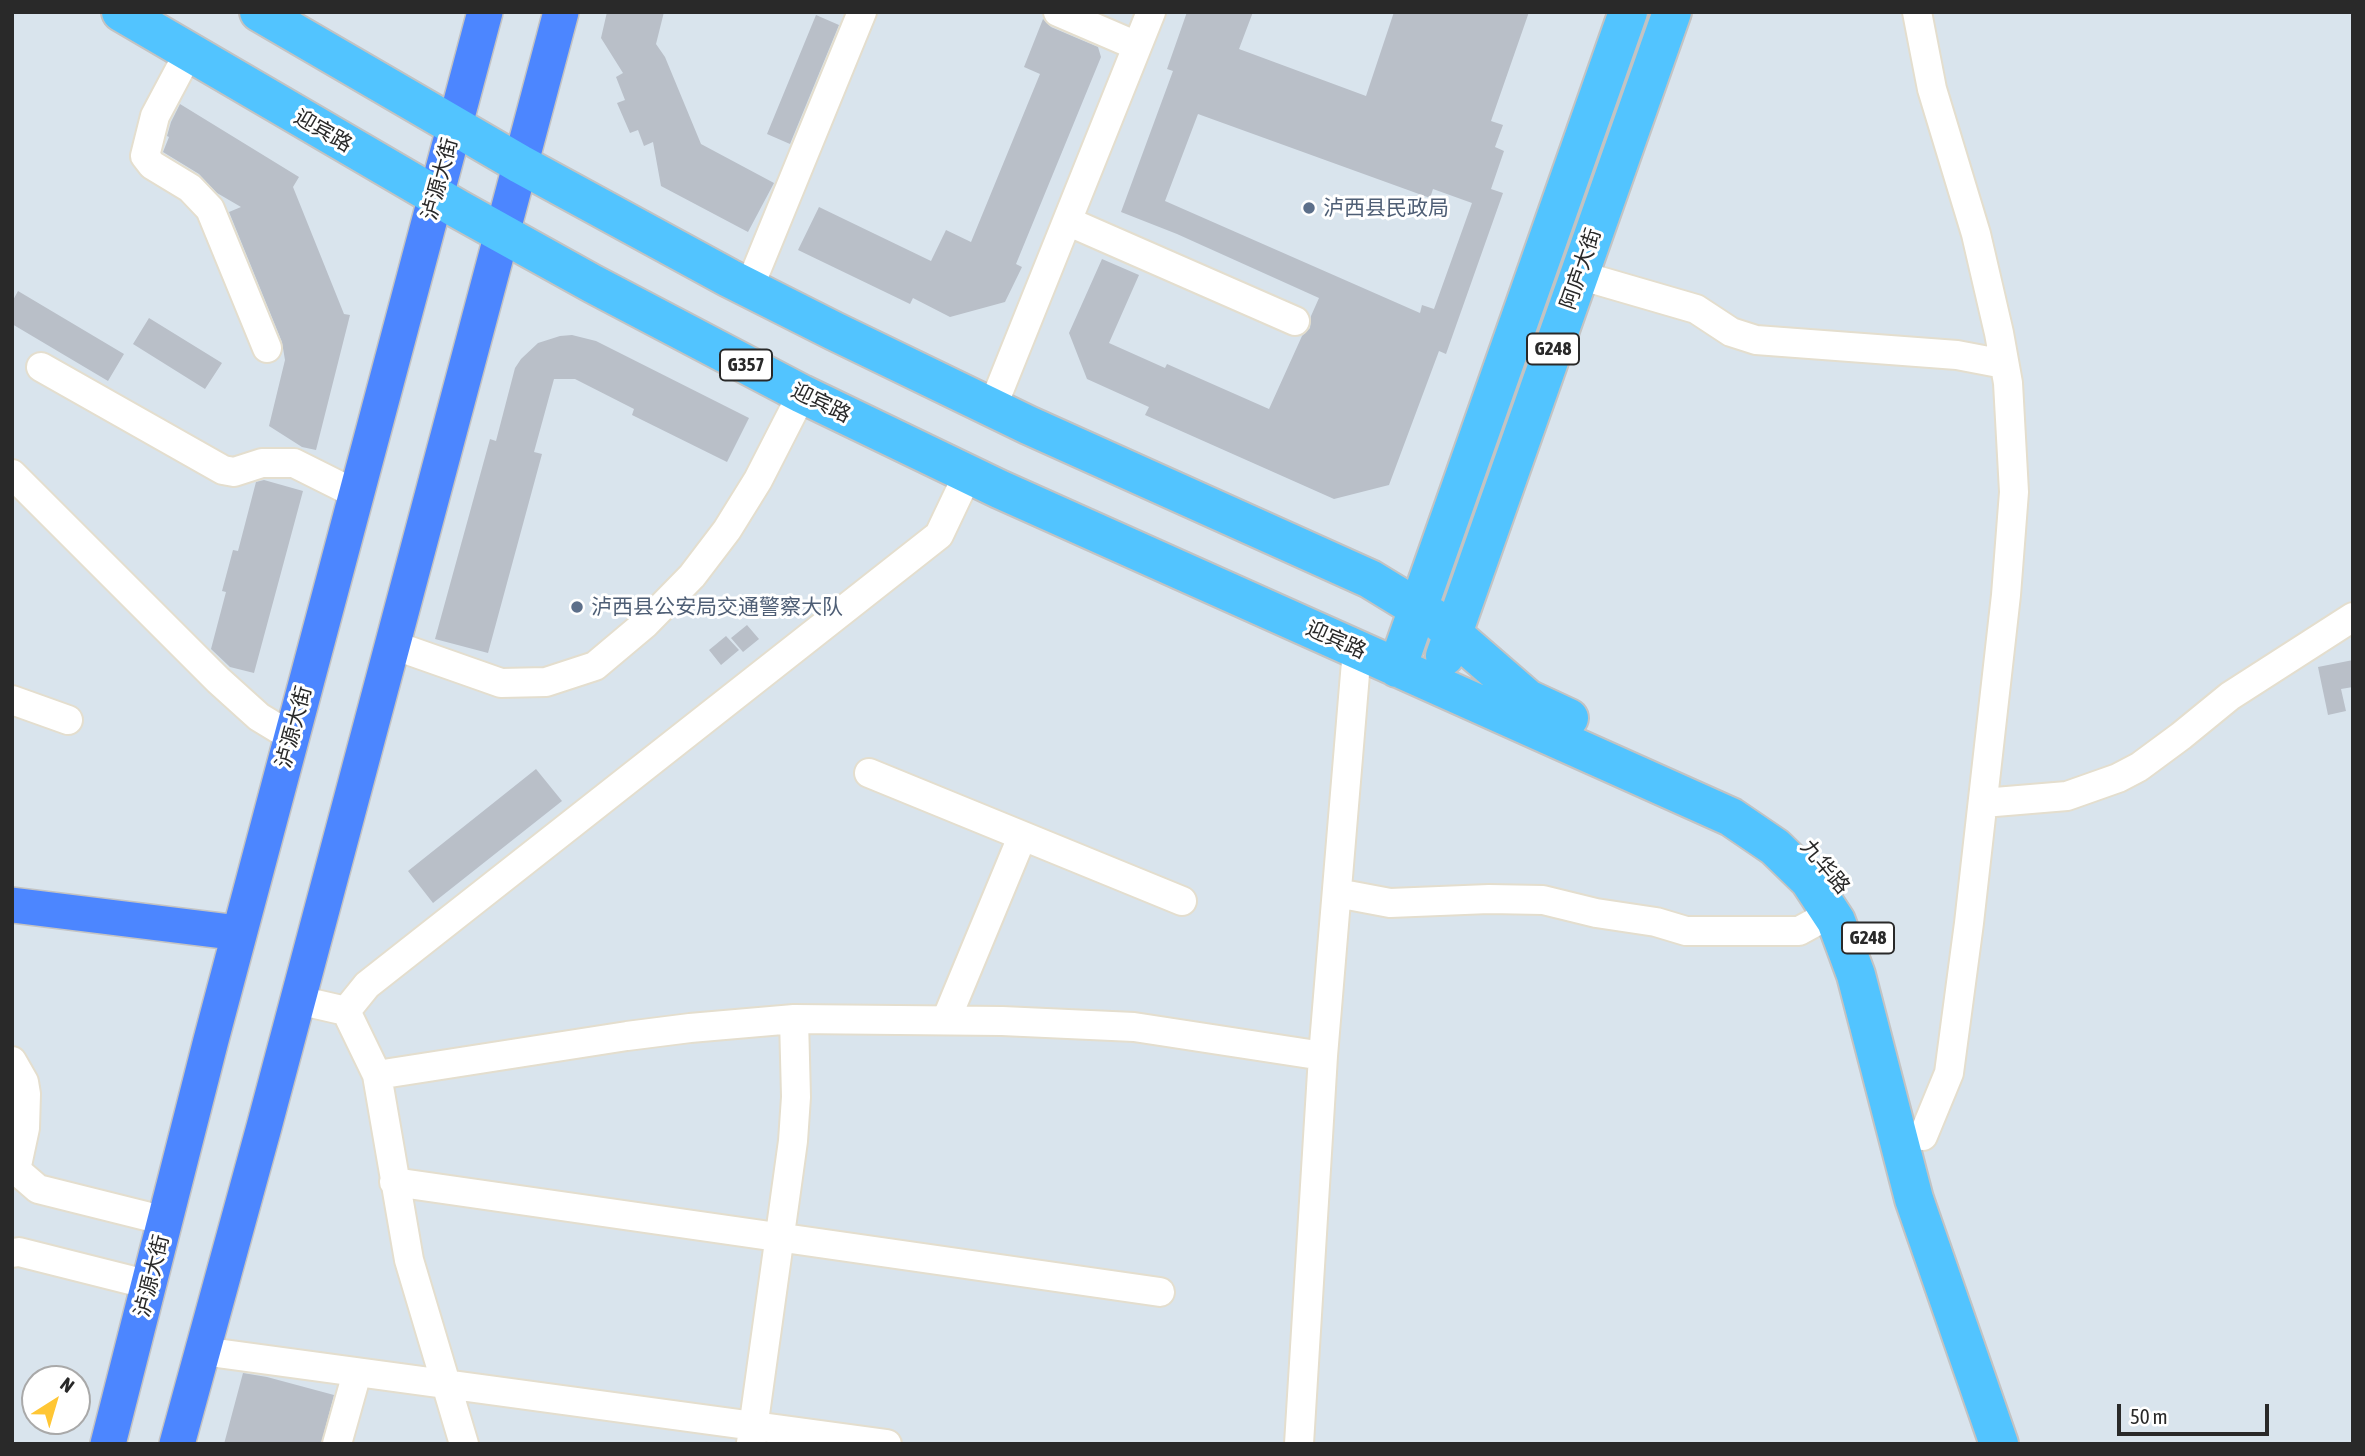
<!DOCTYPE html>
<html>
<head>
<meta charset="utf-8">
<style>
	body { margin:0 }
	#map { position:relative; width:2365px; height:1456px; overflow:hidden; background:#d9e4ed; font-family:"Asap Condensed",sans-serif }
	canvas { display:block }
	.frame { position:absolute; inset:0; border:14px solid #292929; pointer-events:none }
	.north { position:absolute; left:21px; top:1365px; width:70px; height:70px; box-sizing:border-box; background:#fff; border:2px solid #a9a9a9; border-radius:50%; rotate:37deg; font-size:19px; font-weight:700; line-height:28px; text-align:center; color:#292929 }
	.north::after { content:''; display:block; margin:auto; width:24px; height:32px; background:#ffc634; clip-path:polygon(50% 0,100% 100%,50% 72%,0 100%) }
	.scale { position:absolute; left:2117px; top:1404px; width:152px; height:32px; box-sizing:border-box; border:4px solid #292929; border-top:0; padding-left:9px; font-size:21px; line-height:24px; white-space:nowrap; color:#292929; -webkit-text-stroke:5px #fff; paint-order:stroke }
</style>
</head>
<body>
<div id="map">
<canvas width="2365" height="1456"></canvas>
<div class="frame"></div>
<div class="north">N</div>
<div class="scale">50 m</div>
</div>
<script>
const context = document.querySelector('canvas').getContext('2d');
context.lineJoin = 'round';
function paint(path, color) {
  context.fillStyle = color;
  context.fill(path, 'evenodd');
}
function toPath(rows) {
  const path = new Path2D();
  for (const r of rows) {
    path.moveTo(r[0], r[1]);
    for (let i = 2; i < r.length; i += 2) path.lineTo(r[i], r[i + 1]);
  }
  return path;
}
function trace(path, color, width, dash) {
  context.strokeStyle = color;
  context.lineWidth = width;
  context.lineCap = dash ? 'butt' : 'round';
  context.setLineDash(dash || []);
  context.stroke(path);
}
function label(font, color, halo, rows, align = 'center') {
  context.font = font + ' "Asap Condensed","Noto Sans SC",sans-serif';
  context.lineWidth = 6;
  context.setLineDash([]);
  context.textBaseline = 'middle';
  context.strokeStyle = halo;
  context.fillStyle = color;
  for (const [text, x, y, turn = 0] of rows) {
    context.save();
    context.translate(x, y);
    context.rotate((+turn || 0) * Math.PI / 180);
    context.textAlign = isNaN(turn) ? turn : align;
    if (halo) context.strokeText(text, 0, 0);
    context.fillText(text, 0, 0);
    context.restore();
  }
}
const building = toPath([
	[607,12,664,12,656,44,665,57,701,144,774,183,748,232,661,186,653,142,644,146,638,130,630,133,617,103,625,100,616,77,623,73,601,38],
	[1187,12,1253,12,1239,49,1366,96,1394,12,1529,12,1491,121,1503,125,1495,147,1504,151,1491,189,1503,193,1446,354,1439,351,1389,485,1334,499,1145,415,1149,407,1087,379,1069,333,1102,259,1139,275,1109,343,1165,368,1167,364,1269,409,1302,336,1310,328,1311,316,1319,298,1177,234,1121,212,1173,71,1167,69],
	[1198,114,1430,198,1433,189,1472,203,1434,309,1422,305,1420,313,1165,201],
	[816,15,839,25,790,144,767,134],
	[1043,19,1051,27,1098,47,1101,57,1016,264,1022,267,1005,302,950,317,913,298,910,304,798,250,819,207,931,261,946,230,971,242,1040,74,1024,67],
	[180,104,299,177,293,187,344,314,350,315,316,450,302,447,269,426,285,360,282,342,229,212,241,207,217,193,199,174,163,152,169,137,167,136,171,122],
	[18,291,124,354,108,381,12,324,12,302],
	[149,318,222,363,205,389,133,344],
	[572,335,596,341,749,418,727,462,632,415,634,409,575,379,554,379,534,452,542,454,488,653,435,639,490,439,496,441,515,368,521,359,538,343,560,336],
	[264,480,303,491,254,673,230,667,211,649,226,592,222,591,233,550,238,551,256,482],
	[747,625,759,639,743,652,731,638],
	[726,636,739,650,721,665,709,650],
	[2353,660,2353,687,2341,689,2346,711,2328,715,2318,667],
	[536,769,562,801,433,903,408,871],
	[243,1373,267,1377,334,1395,321,1444,224,1444]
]);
const minor = toPath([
	[1058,12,1137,46],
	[1917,12,1932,89,1976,234,1999,333,2008,383,2014,492,2006,595,1969,923,1949,1073,1923,1136],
	[189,52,155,116,145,156,152,165,190,188,210,209,267,348],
	[1067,221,1295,321],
	[1579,275,1696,309,1731,332,1756,340,1957,355,2004,364],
	[749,288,862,12],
	[41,367,223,470,234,472,262,463,294,463,356,494],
	[992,408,1151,12],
	[12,474,218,680,259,717,292,737],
	[393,645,501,683,546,682,595,666,645,624,692,576,727,530,758,480,802,394],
	[12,700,68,720],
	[869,773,1182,901],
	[1983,803,2067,796,2118,778,2139,767,2181,736,2230,696,2353,617],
	[1337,893,1390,903,1489,899,1543,900,1596,913,1656,922,1686,931,1799,931,1832,913],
	[298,1000,346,1011],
	[346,1011,367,985,939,535,968,474],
	[346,1011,377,1075,409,1260,464,1444],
	[946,1020,1022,837],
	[12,1061,24,1082,26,1094,25,1128,16,1170,38,1189,166,1221],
	[377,1075,627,1036,690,1028,794,1019,1002,1021,1134,1027,1323,1056],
	[394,1182,1160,1292],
	[12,1253,19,1252,150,1285],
	[202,1351,887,1444],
	[751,1443,793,1141,796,1097,794,1019],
	[337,1444,357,1373],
	[1299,1444,1323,1056,1357,650]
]);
const major = toPath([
	[12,905,239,933],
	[108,1444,211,1040,485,12],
	[177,1444,264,1127,561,12]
]);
const highway = toPath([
	[121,12,458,209,593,284,802,394,999,489,1731,817,1775,847,1809,880,1836,921,1856,975,1914,1199,1999,1444],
	[259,12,520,164,729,278,834,331,1028,425,1370,579,1437,620,1528,699,1569,718],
	[1445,656,1672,12],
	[1397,668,1628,12]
]);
const markers = [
	[1309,208,7,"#5c6f8a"],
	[577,607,7,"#5c6f8a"]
];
const shields = [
	[1553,349,52],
	[746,365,52],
	[1868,938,52]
];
const shieldNames = [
	["G248",1553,349],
	["G357",746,365],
	["G248",1868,938]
];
const streetNames = [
	["迎宾路",323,131,30],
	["泸源大街",440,179,-75],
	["阿庐大街",1581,269,-71],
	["迎宾路",821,403,26],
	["迎宾路",1336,640,24],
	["泸源大街",294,727,-75],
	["九华路",1825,867,50],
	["泸源大街",152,1276,-76]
];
const serviceNames = [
	["泸西县民政局",1323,208],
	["泸西县公安局交通警察大队",591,607]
];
paint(building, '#b9bfc8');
trace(minor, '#e4dece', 32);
trace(major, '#c3c3c3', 38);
trace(highway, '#c3c3c3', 42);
trace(minor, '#fff', 28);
trace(major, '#4c86ff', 35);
trace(highway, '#52c4ff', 38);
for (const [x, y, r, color] of markers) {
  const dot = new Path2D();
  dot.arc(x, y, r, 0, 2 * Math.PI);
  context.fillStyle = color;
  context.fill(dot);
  trace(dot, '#fff', 2.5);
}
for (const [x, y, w] of shields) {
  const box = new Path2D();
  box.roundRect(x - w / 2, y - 15.5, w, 31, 5);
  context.fillStyle = '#fff';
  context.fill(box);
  trace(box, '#292929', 2);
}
label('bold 19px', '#292929', null, shieldNames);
label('21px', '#292929', '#fff', streetNames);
label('21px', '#4e5e75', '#fff', serviceNames, 'left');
</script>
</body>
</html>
